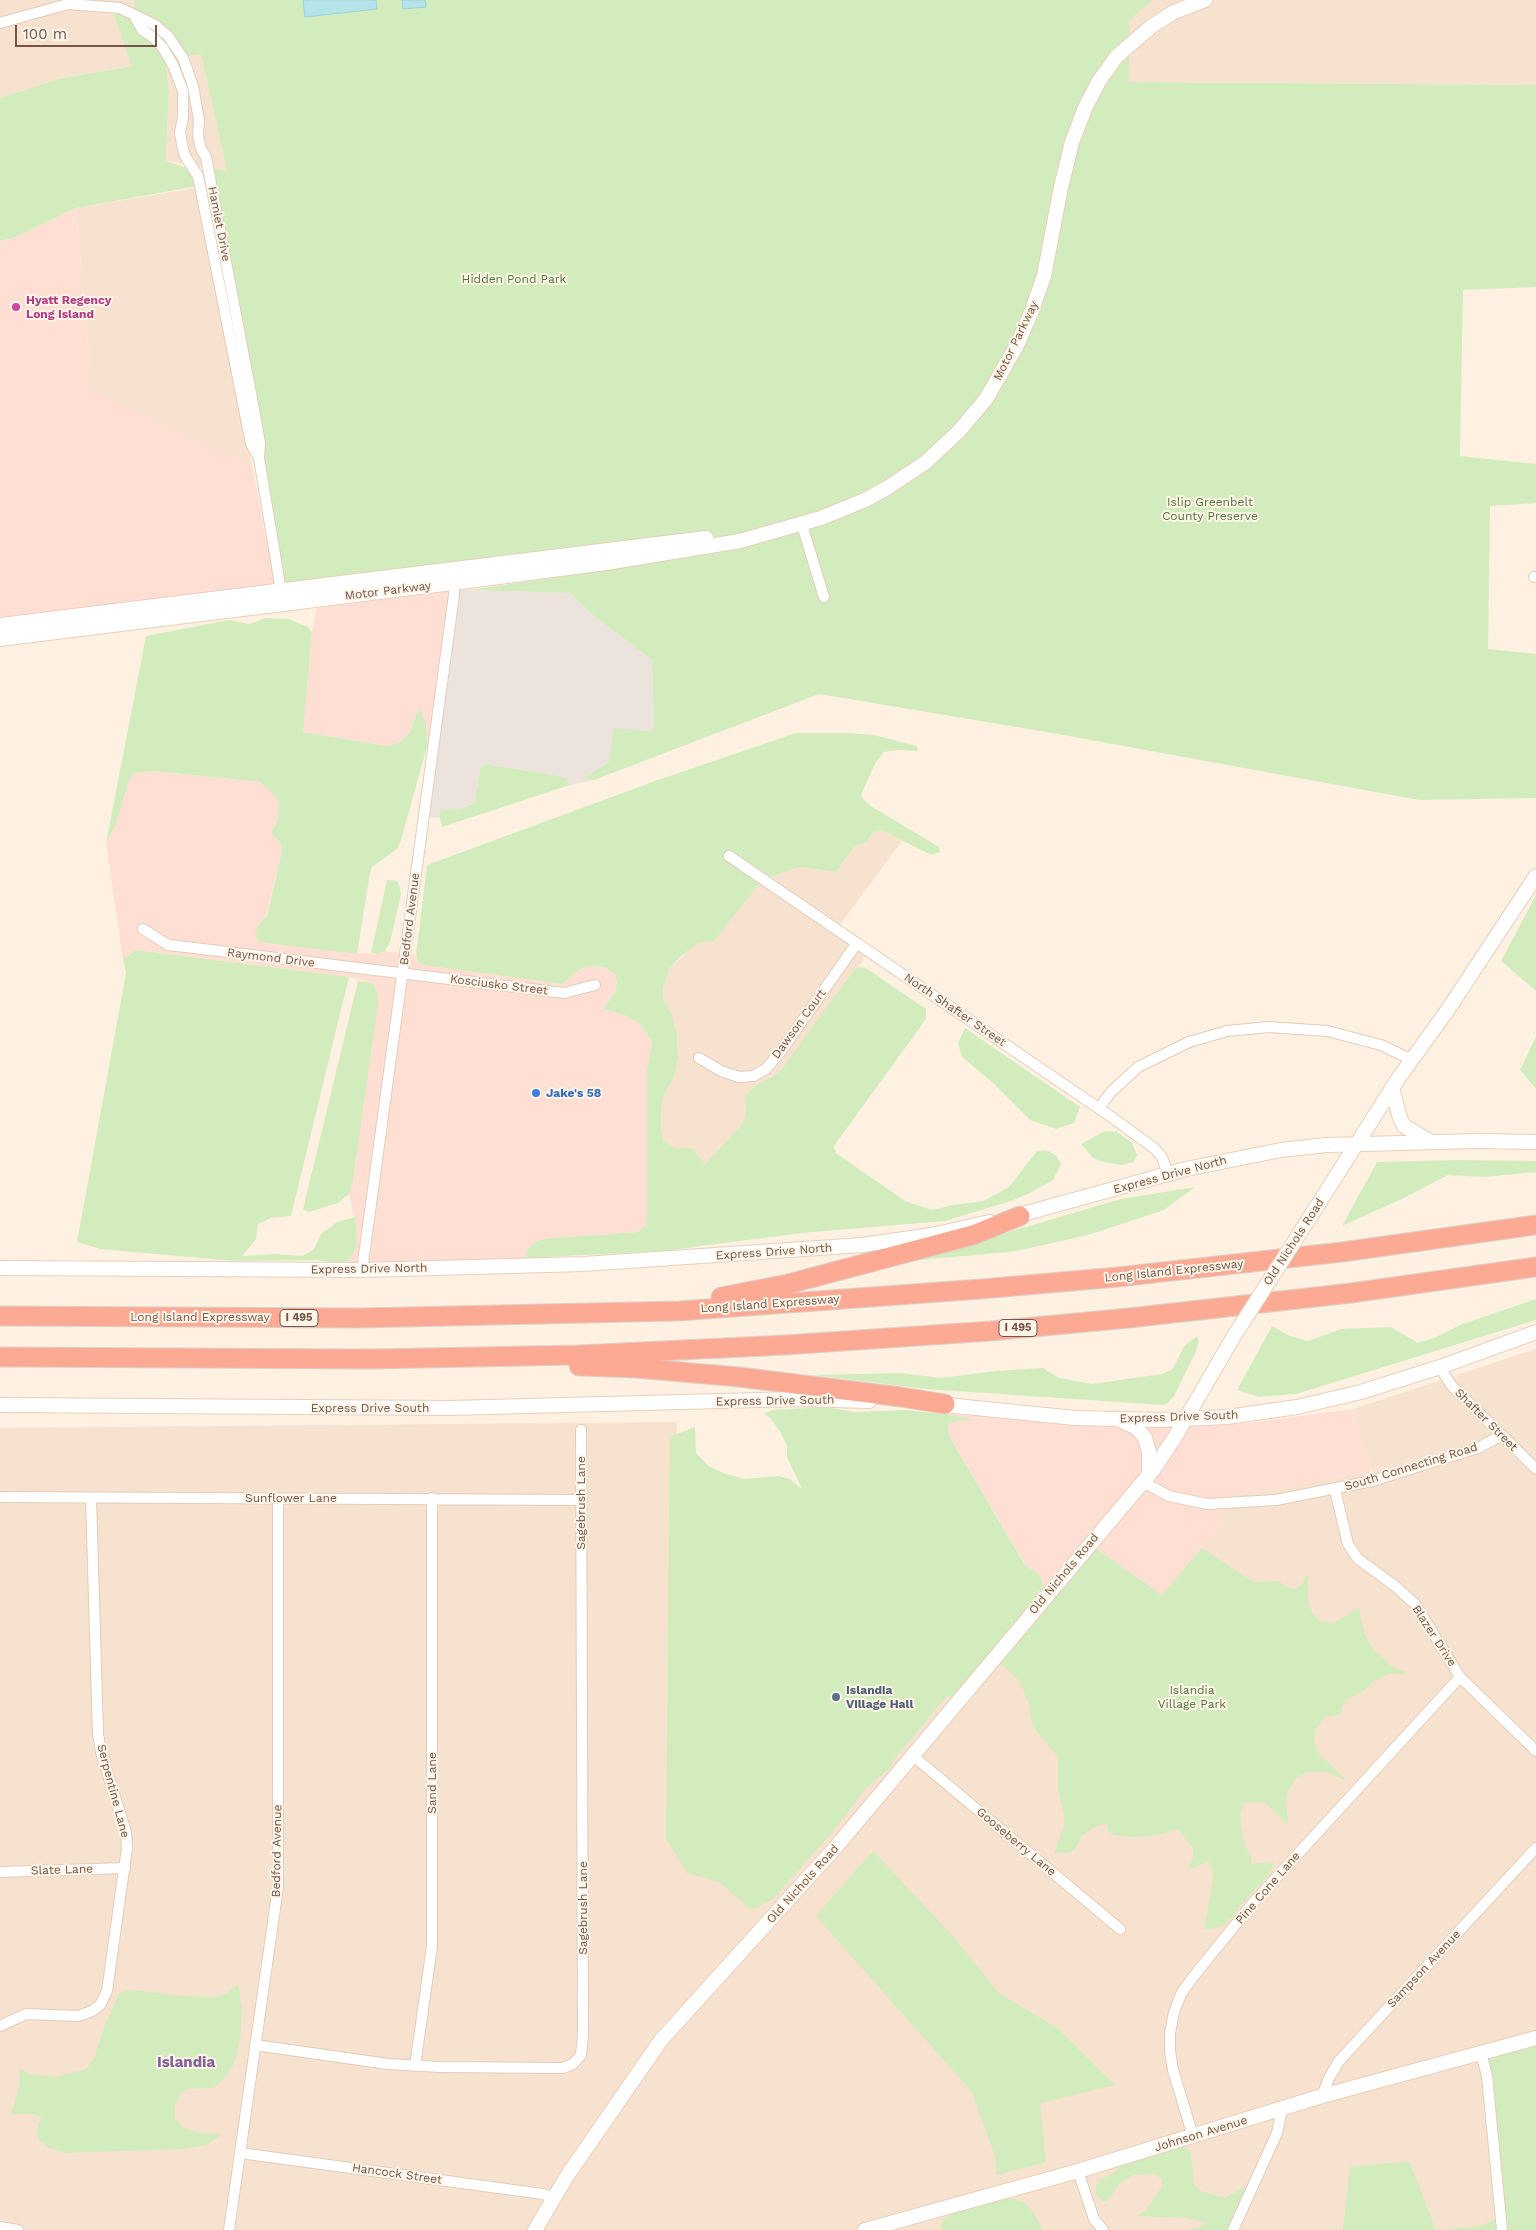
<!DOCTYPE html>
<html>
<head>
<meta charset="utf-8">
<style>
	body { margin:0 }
	#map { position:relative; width:1536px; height:2230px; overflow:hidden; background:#fef1e1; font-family:"Work Sans",sans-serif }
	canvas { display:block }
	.scale { position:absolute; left:15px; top:25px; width:142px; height:22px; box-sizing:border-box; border:2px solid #765546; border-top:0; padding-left:6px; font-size:15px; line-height:18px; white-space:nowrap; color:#765546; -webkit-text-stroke:4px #fff5e8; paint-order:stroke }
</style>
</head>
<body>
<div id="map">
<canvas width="1536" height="2230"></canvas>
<div class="scale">100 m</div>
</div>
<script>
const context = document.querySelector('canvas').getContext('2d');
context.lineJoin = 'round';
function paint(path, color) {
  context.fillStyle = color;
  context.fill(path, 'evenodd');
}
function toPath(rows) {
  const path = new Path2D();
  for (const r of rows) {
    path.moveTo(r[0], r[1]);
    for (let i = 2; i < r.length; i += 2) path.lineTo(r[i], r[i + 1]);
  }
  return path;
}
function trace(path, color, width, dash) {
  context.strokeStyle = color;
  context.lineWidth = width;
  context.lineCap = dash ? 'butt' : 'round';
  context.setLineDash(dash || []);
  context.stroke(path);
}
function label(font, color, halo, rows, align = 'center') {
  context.font = font + ' "Work Sans",sans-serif';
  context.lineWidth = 4;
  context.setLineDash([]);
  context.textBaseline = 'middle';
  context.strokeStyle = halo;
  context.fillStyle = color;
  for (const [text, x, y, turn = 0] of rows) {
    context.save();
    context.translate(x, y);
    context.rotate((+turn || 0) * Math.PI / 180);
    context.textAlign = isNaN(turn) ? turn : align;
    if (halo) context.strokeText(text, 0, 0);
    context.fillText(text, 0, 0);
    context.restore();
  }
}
const residential = toPath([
	[0,0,212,0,201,54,227,171,166,161,169,89,164,60,59,79,0,98],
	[1129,0,1536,0,1536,85,1129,82],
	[195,188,252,466,92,390,76,208],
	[881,830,902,841,839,926,872,948,784,1066,775,1075,758,1084,745,1095,746,1113,742,1124,705,1164,692,1148,675,1148,663,1140,661,1126,662,1099,674,1077,678,1058,677,1035,672,1016,664,1002,663,988,669,969,755,889,762,880,800,867,836,872,854,847,867,842,872,833],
	[1536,1349,1536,2049,1507,2225,1482,2230,0,2230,0,1428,677,1422,677,1820,994,1657,1162,1594,1222,1522,1225,1494,1253,1493,1372,1471,1353,1409]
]);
const commercial = toPath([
	[76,208,92,389,252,466,275,585,0,617,0,241,16,237],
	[457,590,435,747,428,743,426,725,416,714,410,732,400,742,388,746,302,732,312,632,317,608],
	[154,771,260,782,277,798,279,807,277,821,271,833,279,841,282,851,266,915,258,925,346,953,378,954,385,951,416,955,418,963,562,984,580,969,590,966,604,967,615,973,617,982,615,992,603,1009,624,1015,640,1024,652,1042,647,1068,647,1224,638,1232,550,1238,536,1241,528,1249,524,1258,345,1265,357,1230,349,1194,353,1181,378,994,373,983,349,977,136,950,123,959,106,843,115,827,129,781,134,773],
	[1353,1409,1372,1471,1253,1493,1225,1494,1222,1522,1162,1595,1087,1543,1043,1595,1006,1566,1028,1569,936,1413,1115,1425,1250,1423]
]);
const industrial = toPath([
	[457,590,570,593,594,616,652,660,654,732,585,778,594,780,570,785,566,778,554,775,484,764,480,769,475,803,455,810,442,810,439,814,440,818,426,817]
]);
const green = toPath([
	[134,0,1153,0,1129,20,1129,82,1536,85,1536,287,1463,290,1460,456,1536,464,1536,503,1490,506,1488,649,1536,654,1536,798,1419,800,1058,734,819,694,594,780,584,778,609,762,614,728,654,732,652,660,594,616,570,593,469,590,602,571,740,534,281,590,209,168,227,171,201,54,165,60,169,89,166,161,184,167,202,180,198,186,76,208,16,237,0,241,0,98,59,79,132,66,111,5,135,13],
	[265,618,289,619,308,627,312,632,303,732,388,746,400,742,410,732,416,714,421,709,426,725,428,743,401,840,397,849,372,867,370,873,357,954,259,942,255,935,258,925,267,915,282,851,279,841,271,833,277,821,279,807,277,798,260,782,154,771,134,773,129,781,115,827,106,843,146,636,229,620,249,624],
	[796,733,848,733,874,735,917,746,918,751,899,750,884,752,876,762,861,795,863,799,871,806,939,847,940,852,931,855,881,830,872,833,867,842,854,847,836,872,800,867,762,880,713,942,700,942,680,957,669,969,663,988,664,1002,672,1015,677,1035,678,1058,674,1077,662,1099,661,1126,663,1140,675,1148,692,1148,705,1164,742,1124,746,1113,745,1095,758,1084,775,1075,784,1066,854,970,859,967,866,968,926,1009,926,1019,834,1146,836,1153,905,1201,932,1210,953,1205,983,1201,1009,1187,1037,1151,1046,1150,1056,1155,1061,1164,1053,1180,1028,1194,1011,1201,945,1221,802,1233,663,1251,524,1258,528,1249,536,1241,550,1238,638,1232,647,1224,647,1068,652,1042,640,1024,624,1015,603,1009,615,992,617,982,614,973,604,967,590,966,580,969,562,984,424,965,418,963,416,955,427,865,655,781],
	[484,764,554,775,566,778,570,785,442,827,439,814,442,810,455,810,475,803,480,769],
	[387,880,398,881,401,894,390,942,385,951,378,954,371,953],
	[1536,895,1536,991,1501,961],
	[136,950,349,977,291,1216,271,1218,258,1224,256,1239,242,1256,275,1254,303,1256,314,1249,321,1234,337,1222,355,1217,357,1230,356,1248,345,1265,317,1260,234,1261,100,1249,77,1242,126,973,123,959],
	[358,981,373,983,378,994,378,1005,353,1181,349,1194,338,1203,309,1212,303,1209],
	[965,1028,1080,1107,1074,1123,1056,1129,1030,1120,993,1083,962,1057,958,1043],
	[1536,1037,1536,1089,1520,1070],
	[1105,1131,1117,1132,1132,1143,1137,1155,1134,1162,1121,1165,1103,1162,1093,1158,1081,1144],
	[1457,1160,1536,1161,1536,1172,1484,1177,1448,1175,1404,1198,1342,1226,1377,1162],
	[1195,1187,1164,1210,1088,1235,1017,1251,910,1261,1121,1199],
	[1536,1299,1536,1320,1296,1394,1259,1397,1237,1390,1272,1326,1290,1336,1308,1341,1341,1329,1391,1327,1418,1343,1434,1338,1460,1325],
	[1197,1336,1199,1341,1196,1351,1174,1396,1168,1403,1163,1405,926,1389,813,1375,900,1373,941,1378,996,1371,1043,1368,1059,1378,1092,1384,1162,1374,1171,1370,1175,1365,1184,1346],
	[823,1407,856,1412,902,1410,946,1414,976,1420,956,1421,949,1424,948,1431,951,1439,1025,1565,1039,1575,1042,1580,1044,1590,1037,1590,1043,1595,1087,1542,1162,1595,1202,1548,1253,1582,1279,1581,1286,1587,1294,1589,1301,1586,1308,1574,1308,1602,1312,1613,1320,1621,1334,1623,1359,1608,1364,1633,1372,1648,1392,1666,1408,1674,1389,1674,1374,1681,1364,1691,1347,1699,1342,1707,1342,1714,1325,1717,1315,1730,1314,1742,1319,1754,1346,1780,1326,1772,1306,1772,1296,1778,1289,1789,1286,1800,1288,1825,1266,1803,1245,1802,1240,1813,1241,1827,1246,1849,1251,1856,1251,1864,1274,1862,1270,1874,1239,1907,1234,1916,1220,1927,1204,1930,1213,1881,1213,1870,1208,1861,1186,1871,1193,1858,1193,1848,1179,1830,1173,1830,1160,1835,1134,1837,1114,1835,1109,1832,1106,1823,1095,1827,1081,1837,1074,1850,1067,1853,1054,1853,1064,1827,1064,1814,1058,1790,1058,1757,1037,1732,1032,1723,1029,1704,1019,1681,994,1657,956,1702,948,1695,895,1758,889,1769,867,1787,833,1831,774,1898,754,1909,748,1907,719,1882,687,1873,666,1838,670,1437,695,1427,696,1453,709,1466,723,1473,745,1479,779,1476,790,1479,802,1489,787,1457,787,1446,781,1433,770,1418,764,1414,772,1410],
	[873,1851,948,1931,1000,1994,1059,2029,1115,2085,1040,2103,1046,2162,997,2175,995,2156,972,2092,816,1916],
	[238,1984,242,2008,240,2040,234,2064,222,2081,213,2088,187,2089,180,2095,175,2106,175,2118,182,2127,200,2133,222,2134,206,2145,182,2149,64,2153,50,2148,40,2141,37,2132,38,2124,43,2118,32,2114,11,2114,19,2088,19,2068,29,2074,57,2077,86,2069,94,2059,105,2025,119,1994,123,1991,134,1990,183,1996,216,1997,226,1994],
	[1536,2041,1536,2230,1442,2230,1479,2226,1498,2219,1489,2052],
	[1172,2146,1187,2148,1191,2152,1194,2185,1201,2191,1225,2198,1249,2184,1233,2213,1232,2230,1190,2230,1208,2223,1187,2218,1137,2216,1146,2210,1161,2188,1162,2179,1155,2174,1133,2175,1120,2183,1108,2201,1102,2201,1096,2195,1096,2186,1099,2180,1113,2173,1131,2158],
	[1409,2161,1436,2230,1343,2230,1350,2167],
	[1014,2199,1024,2202,1033,2212,1043,2230,940,2230,943,2219,964,2207,986,2200]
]);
const water = toPath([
	[303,0,376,0,377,9,305,17,303,0],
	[402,0,425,0,426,7,403,9,402,0]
]);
const street = toPath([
	[135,17,142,30,153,37,163,48,173,65,183,91,183,117,180,133,183,149,185,156,198,176,251,444,259,458],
	[0,23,68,4,120,8,155,25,168,36,183,58,193,86,199,120,198,136,201,149,206,157,253,404,260,443,259,458,282,597],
	[802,525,824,597],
	[1534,577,1536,577],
	[729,856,1113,1118,1155,1149,1162,1157,1168,1174],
	[143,929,168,945,186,947,564,993,595,985],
	[699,1058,721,1071,739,1077,753,1076,766,1069,781,1051,857,943],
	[1099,1108,1111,1092,1138,1067,1189,1042,1227,1031,1269,1027,1327,1031,1381,1045,1412,1060],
	[362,1270,454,595,454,577],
	[1440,1367,1451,1385,1536,1469],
	[1143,1482,1169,1496,1207,1504,1276,1500,1372,1481,1478,1448,1502,1435],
	[1335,1490,1348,1544,1358,1559,1395,1586,1415,1604,1460,1677,1536,1751],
	[0,1497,582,1500],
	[912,1755,1120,1929],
	[0,1872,125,1868],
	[0,2026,26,2014,78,2016,92,2011,100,2005,107,1991,127,1848,126,1832,101,1752,98,1734,91,1498],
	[255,2045,388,2064,440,2067,563,2068,573,2064,581,2055,583,2035,581,1430],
	[1481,2053,1487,2076,1502,2230],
	[415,2066,432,1946,432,1498],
	[1322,2096,1329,2078,1339,2061,1536,1848],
	[1193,2136,1173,2070,1170,2051,1170,2033,1174,2012,1181,1994,1193,1977,1253,1903,1460,1677],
	[240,2153,543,2194,553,2198],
	[1078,2171,1094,2219,1103,2230],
	[0,2227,18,2230],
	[229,2230,278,1887,278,1498],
	[1233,2230,1277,2133,1282,2109]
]);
const secondary = toPath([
	[0,625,706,538],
	[0,639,468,581,606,563,740,541,821,518,865,500,887,488,926,462,959,431,986,399,1017,345,1031,313,1044,276,1061,187,1072,142,1085,108,1099,81,1117,56,1152,26,1174,12,1205,0],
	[1392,1088,1400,1118,1404,1126,1431,1142],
	[1012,1217,1186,1169,1281,1150,1326,1145,1477,1141,1536,1142],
	[1303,1228,1400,1076,1447,1011,1536,876],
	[0,1268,362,1270,584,1264,862,1245,932,1235,989,1222],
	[936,1404,1075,1418,1160,1420,1227,1417,1297,1407,1361,1392,1440,1367,1536,1332],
	[0,1405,450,1408,797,1399,869,1401],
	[1122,1421,1137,1428,1145,1438,1149,1452,1149,1475],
	[535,2230,567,2176,661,2040,835,1848,1153,1470,1175,1437,1234,1336],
	[865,2230,1078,2171,1322,2096,1536,2038]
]);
const highway = toPath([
	[721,1297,788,1284,973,1235,1020,1216],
	[0,1316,359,1318,679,1311,981,1289,1118,1277,1342,1252,1536,1225],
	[0,1357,372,1359,578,1355,785,1345,991,1331,1129,1318,1351,1293,1536,1267],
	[579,1366,636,1368,739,1377,901,1397,945,1404]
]);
const secondaryBridge = toPath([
	[1234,1336,1303,1228]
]);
const markers = [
	[16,307,5,"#d1479c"],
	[536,1093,5,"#3f7fe0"],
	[836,1697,5,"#5c6f8a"]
];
const shields = [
	[299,1318,38],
	[1018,1328,38]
];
const shieldNames = [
	["I 495",299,1318],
	["I 495",1018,1328]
];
const streetNames = [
	["Hamlet Drive",219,224,79],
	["Motor Parkway",1016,341,-64],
	["Motor Parkway",388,591,-7],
	["Bedford Avenue",410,919,-83],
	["Raymond Drive",271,958,7],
	["Kosciusko Street",499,985,7],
	["North Shafter Street",955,1010,34],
	["Dawson Court",799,1024,-54],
	["Express Drive North",1170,1175,-15],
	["Old Nichols Road",1294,1242,-57],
	["Express Drive North",774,1252,-4],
	["Express Drive North",369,1269,-1],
	["Long Island Expressway",1174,1271,-6],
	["Long Island Expressway",770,1304,-4],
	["Long Island Expressway",200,1317],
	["Express Drive South",775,1401,-1],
	["Express Drive South",370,1408],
	["Express Drive South",1179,1417,-2],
	["Shafter Street",1486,1420,45],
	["South Connecting Road",1411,1467,-17],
	["Sunflower Lane",291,1498],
	["Sagebrush Lane",581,1503,-90],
	["Old Nichols Road",1064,1574,-50],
	["Blazer Drive",1434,1636,57],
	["Sand Lane",432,1783,-90],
	["Serpentine Lane",113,1791,75],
	["Gooseberry Lane",1016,1842,40],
	["Bedford Avenue",277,1851,-89],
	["Slate Lane",62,1870,-2],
	["Old Nichols Road",803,1884,-48],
	["Pine Cone Lane",1268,1888,-49],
	["Sagebrush Lane",583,1908,-90],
	["Sampson Avenue",1424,1969,-47],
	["Johnson Avenue",1201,2134,-17],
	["Hancock Street",397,2174,8]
];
const parkNames = [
	["Hidden Pond Park",514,279],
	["Islip Greenbelt",1210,502],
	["County Preserve",1210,516],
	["Islandia",1192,1690],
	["Village Park",1192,1704]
];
const hotelNames = [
	["Hyatt Regency",26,300],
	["Long Island",26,314]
];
const shopNames = [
	["Jake's 58",546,1093]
];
const serviceNames = [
	["Islandia",846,1690],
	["Village Hall",846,1704]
];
const quarterNames = [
	["Islandia",186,2063]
];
paint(residential, '#f6e2cf');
paint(commercial, '#ffdfd3');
paint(industrial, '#ece3dc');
paint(green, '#d3ecbe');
paint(water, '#b4e3e8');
trace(water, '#9ad3db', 1);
trace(street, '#e2cdbc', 12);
trace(secondary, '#eacfbb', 16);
trace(highway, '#dbd3cf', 21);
trace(street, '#fff', 10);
trace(secondary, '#fff', 14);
trace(highway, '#fcaa93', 19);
trace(secondaryBridge, '#eacfbb', 16, []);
trace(secondaryBridge, '#fff', 14);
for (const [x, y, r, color] of markers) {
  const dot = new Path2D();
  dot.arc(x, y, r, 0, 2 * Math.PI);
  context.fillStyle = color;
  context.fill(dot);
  trace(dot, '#fff5e8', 2);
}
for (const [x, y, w] of shields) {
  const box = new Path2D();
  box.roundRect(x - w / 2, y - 8.5, w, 17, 4);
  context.fillStyle = '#fff5e8';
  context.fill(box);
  trace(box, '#765546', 1);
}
label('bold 11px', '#765546', null, shieldNames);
label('12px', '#765546', '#fff5e8', streetNames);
label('12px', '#4f773b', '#fff5e8', parkNames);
label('bold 12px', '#b23c85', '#fff5e8', hotelNames, 'left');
label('bold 12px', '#366cbe', '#fff5e8', shopNames, 'left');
label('bold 12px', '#4e5e75', '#fff5e8', serviceNames, 'left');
label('bold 15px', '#85619a', '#fff5e8', quarterNames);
</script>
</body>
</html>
